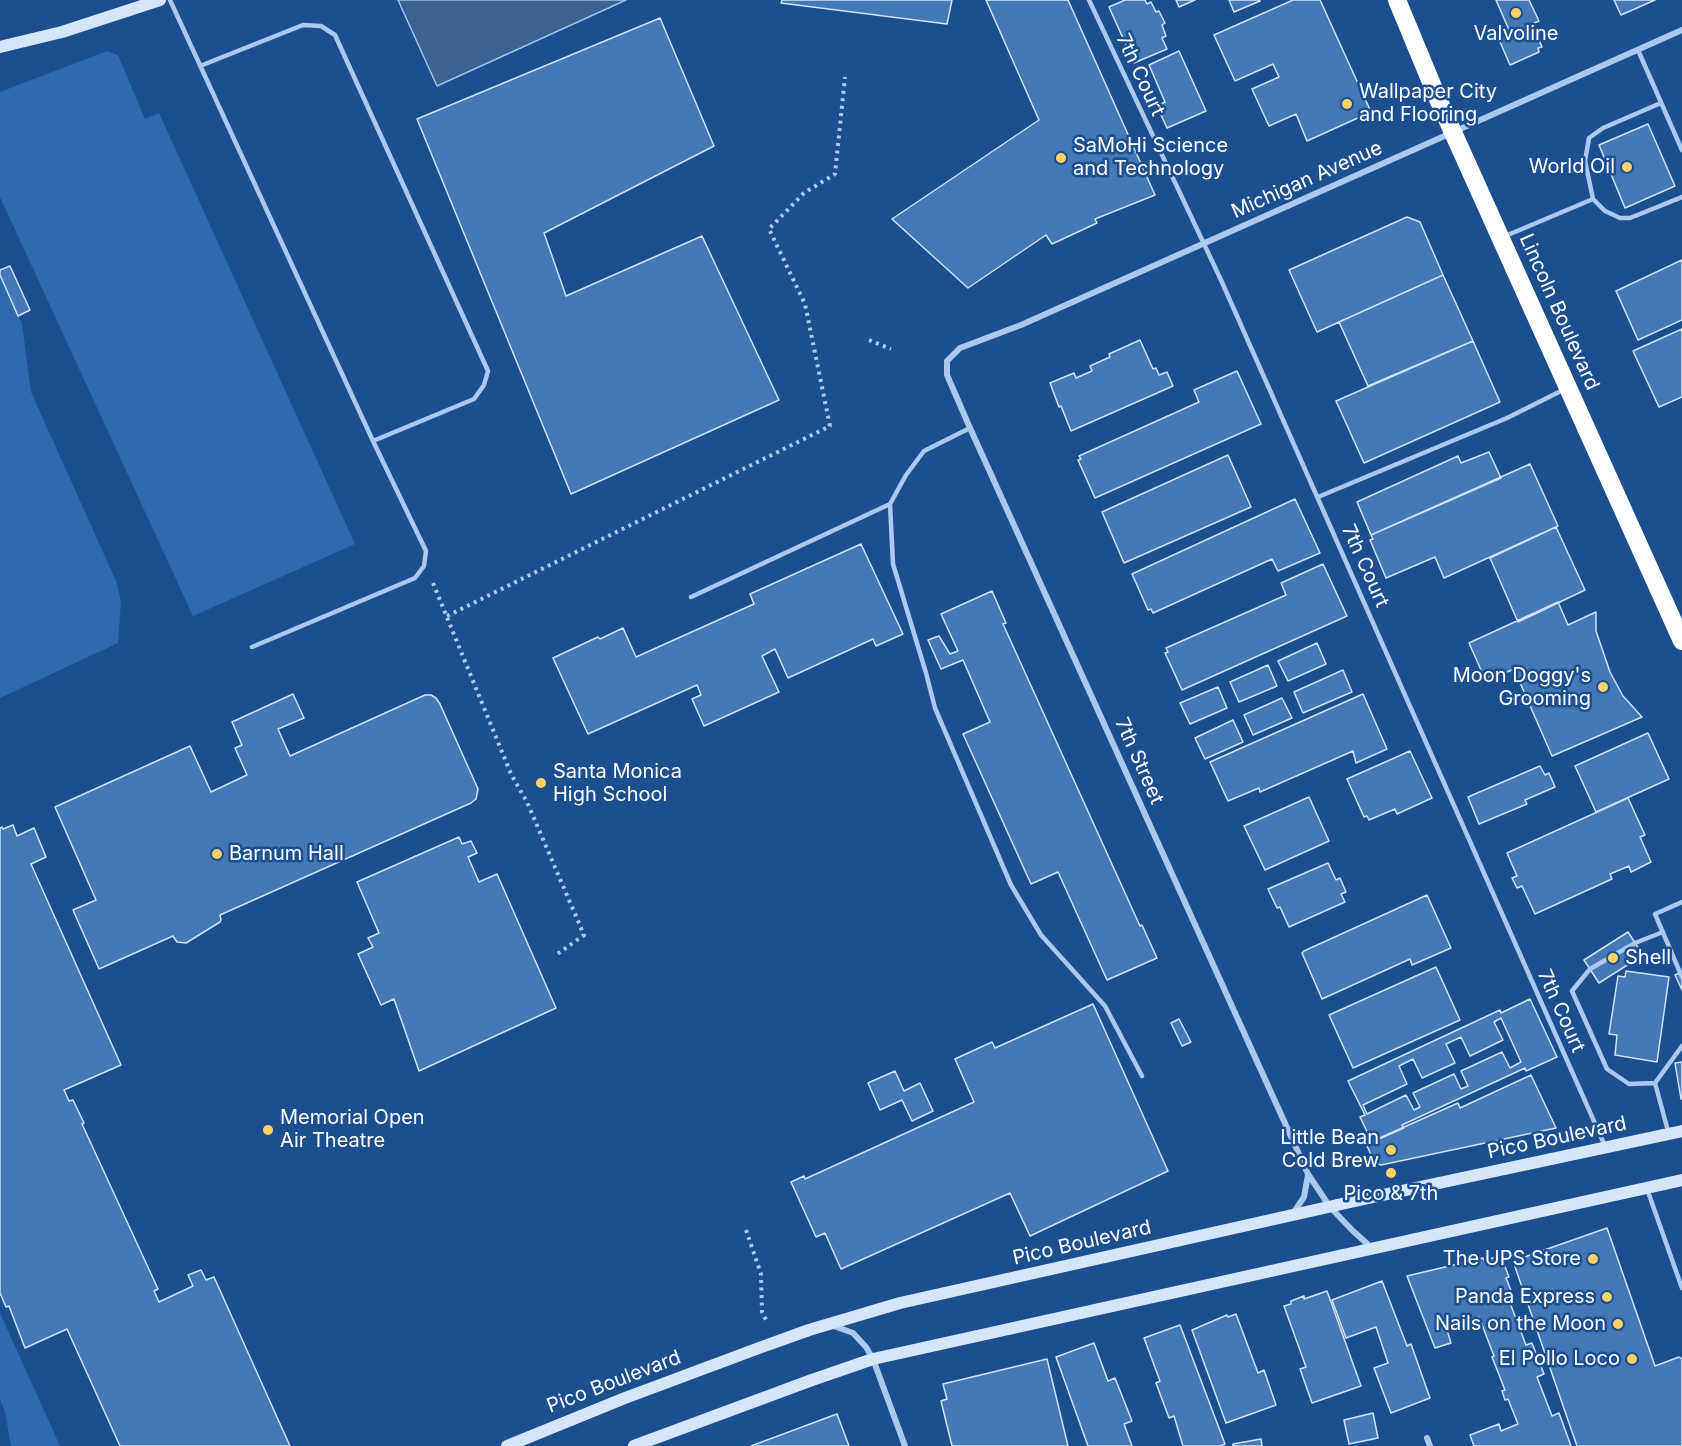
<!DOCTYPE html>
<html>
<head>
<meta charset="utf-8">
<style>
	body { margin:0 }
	canvas { display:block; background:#1b4f8f }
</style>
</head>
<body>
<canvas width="1682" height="1446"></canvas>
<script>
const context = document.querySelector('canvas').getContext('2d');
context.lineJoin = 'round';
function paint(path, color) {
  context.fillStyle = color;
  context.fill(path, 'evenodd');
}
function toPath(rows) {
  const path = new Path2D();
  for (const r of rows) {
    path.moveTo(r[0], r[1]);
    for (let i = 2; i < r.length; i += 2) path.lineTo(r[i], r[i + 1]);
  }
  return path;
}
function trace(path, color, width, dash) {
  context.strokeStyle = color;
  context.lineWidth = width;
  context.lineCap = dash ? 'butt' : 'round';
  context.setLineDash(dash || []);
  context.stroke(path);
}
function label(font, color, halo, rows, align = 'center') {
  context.font = font + ' Inter,sans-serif';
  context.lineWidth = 5;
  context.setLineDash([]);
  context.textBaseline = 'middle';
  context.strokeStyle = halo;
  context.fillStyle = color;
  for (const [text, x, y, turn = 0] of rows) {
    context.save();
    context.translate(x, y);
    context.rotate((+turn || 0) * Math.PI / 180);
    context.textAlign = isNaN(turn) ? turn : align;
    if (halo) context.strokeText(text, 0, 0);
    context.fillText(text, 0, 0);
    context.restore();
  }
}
const green = toPath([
	[107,51,118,55,145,119,159,113,355,544,193,616,0,197,0,92],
	[0,277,22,323,31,392,116,581,121,601,118,643,0,698],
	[0,1313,60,1446,11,1446,5,1412,0,1399]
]);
const water = toPath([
	[398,0,626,0,437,86,398,0]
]);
const building = toPath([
	[782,0,952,0,947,24,781,3,782,0],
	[986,0,1068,0,1155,195,1095,219,1097,223,1052,244,1046,235,968,288,892,219,1039,120,986,0],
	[1125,0,1145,0,1147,4,1151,2,1156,12,1159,11,1165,23,1162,25,1166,36,1162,38,1167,49,1134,63,1109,7,1125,0],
	[1176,0,1195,0,1179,7,1176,0],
	[1229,0,1260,0,1260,1,1234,12,1229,0],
	[1293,0,1320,0,1371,112,1307,141,1296,114,1269,126,1252,89,1279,77,1273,64,1235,81,1214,35,1293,0],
	[1496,0,1529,0,1539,21,1532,24,1542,47,1538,48,1539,52,1510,65,1497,35,1509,30,1496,0],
	[1614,0,1655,0,1621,15,1614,0],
	[660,18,714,146,544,233,566,296,702,236,779,400,571,494,417,119,660,18],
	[1179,51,1206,111,1167,128,1157,106,1165,102,1149,65,1179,51],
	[1648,124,1675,186,1625,208,1599,145,1648,124],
	[1407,217,1420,222,1443,275,1317,332,1289,270,1407,217],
	[1682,260,1682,320,1638,340,1616,291,1682,260],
	[10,266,30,310,18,316,0,275,0,270,10,266],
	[1443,275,1473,341,1368,386,1339,322,1443,275],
	[1682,329,1682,397,1659,407,1633,351,1682,329],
	[1140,340,1153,369,1156,368,1159,375,1167,372,1173,386,1071,431,1061,406,1059,407,1050,383,1074,373,1076,378,1092,371,1090,366,1110,357,1109,354,1140,340],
	[1473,341,1500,402,1364,463,1336,401,1473,341],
	[1237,371,1261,424,1095,498,1078,460,1081,459,1079,456,1199,402,1194,390,1237,371],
	[1489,452,1501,478,1371,535,1357,502,1458,456,1461,463,1489,452],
	[1228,455,1251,507,1124,563,1102,512,1228,455],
	[1530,464,1558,526,1444,578,1435,557,1386,578,1370,540,1373,539,1371,535,1530,464],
	[1295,499,1320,553,1278,571,1272,559,1153,613,1151,609,1148,610,1132,574,1295,499],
	[1556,527,1585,590,1518,622,1490,558,1556,527],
	[861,544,903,634,876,646,873,639,788,678,775,649,762,656,779,692,704,726,692,699,701,695,697,685,588,734,553,658,598,637,600,639,623,628,636,657,754,604,750,594,861,544],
	[1323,564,1347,616,1182,690,1165,653,1168,652,1166,648,1286,595,1281,583,1323,564],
	[992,591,1006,623,1003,624,1140,926,1142,925,1157,958,1107,980,1058,872,1031,884,963,734,990,722,963,660,941,669,928,640,939,636,950,654,958,651,941,614,992,591],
	[1558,602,1568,625,1596,612,1596,631,1610,672,1623,696,1642,717,1552,756,1514,669,1496,677,1495,674,1485,679,1469,643,1558,602],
	[1317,643,1326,664,1288,681,1278,661,1317,643],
	[1268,665,1277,686,1239,702,1230,682,1268,665],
	[1343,670,1352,692,1303,713,1294,692,1343,670],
	[1218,687,1227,708,1190,724,1180,703,1218,687],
	[293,694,304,718,278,729,290,756,425,695,431,695,436,698,440,704,478,789,476,799,471,803,220,915,221,920,220,922,186,943,177,942,173,936,99,969,73,910,96,900,55,807,190,746,211,792,247,775,235,748,242,745,232,722,293,694],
	[1363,694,1387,749,1356,763,1353,751,1260,792,1259,788,1228,801,1210,762,1363,694],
	[1282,698,1292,718,1253,735,1244,715,1282,698],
	[1233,720,1243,742,1205,759,1195,738,1233,720],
	[1648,733,1669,779,1596,812,1575,766,1648,733],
	[1410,751,1432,798,1397,814,1395,809,1369,820,1367,816,1364,817,1347,779,1410,751],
	[1540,766,1545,775,1549,773,1555,787,1525,800,1527,804,1479,824,1468,797,1540,766],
	[1309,797,1329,841,1265,870,1244,826,1309,797],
	[1628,798,1645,835,1640,837,1651,862,1631,872,1629,866,1610,874,1612,879,1535,914,1522,886,1517,888,1512,878,1517,876,1507,853,1628,798],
	[13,825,17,836,34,828,46,857,31,864,121,1065,64,1090,69,1101,73,1100,84,1123,82,1124,158,1289,154,1291,159,1302,193,1286,188,1275,201,1270,206,1280,214,1277,290,1446,120,1446,67,1329,25,1348,9,1306,6,1307,0,1293,0,828,2,827,3,829,13,825],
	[459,837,462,844,471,841,477,853,468,857,479,882,497,874,556,1008,419,1071,394,999,381,1005,358,954,373,947,368,938,379,933,357,882,459,837],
	[1328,863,1336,880,1340,878,1346,892,1341,894,1345,902,1289,927,1280,907,1277,908,1268,889,1328,863],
	[1427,895,1451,948,1412,965,1410,959,1322,999,1302,953,1304,951,1427,895],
	[1628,932,1643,955,1599,983,1584,960,1628,932],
	[1436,967,1460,1020,1353,1068,1329,1015,1436,967],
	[1626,971,1669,977,1657,1062,1615,1055,1617,1035,1609,1034,1618,976,1625,977,1626,971],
	[1682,972,1682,990,1675,975,1682,972],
	[1530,999,1557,1057,1526,1071,1525,1068,1402,1125,1404,1128,1372,1142,1360,1117,1365,1115,1348,1081,1500,1010,1501,1013,1530,999],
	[1501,1018,1521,1062,1510,1068,1502,1052,1461,1071,1468,1086,1461,1089,1454,1074,1413,1093,1420,1107,1414,1110,1406,1095,1367,1114,1363,1105,1407,1084,1399,1066,1413,1059,1422,1078,1455,1063,1446,1044,1461,1037,1470,1056,1503,1040,1494,1022,1501,1018],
	[1093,1004,1168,1171,1030,1236,1010,1193,841,1269,825,1233,816,1237,791,1182,804,1176,805,1179,974,1102,955,1059,992,1042,995,1048,1093,1004],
	[1179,1019,1191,1042,1182,1046,1171,1023,1179,1019],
	[1682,1062,1682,1099,1681,1099,1675,1063,1682,1062],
	[895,1071,904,1091,920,1083,933,1111,912,1121,902,1100,880,1110,868,1083,895,1071],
	[1531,1075,1556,1128,1381,1165,1375,1163,1366,1144,1458,1103,1460,1108,1531,1075],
	[1607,1228,1655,1366,1679,1357,1682,1359,1682,1446,1577,1446,1513,1261,1607,1228],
	[1501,1256,1509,1277,1506,1278,1512,1293,1507,1295,1526,1345,1532,1343,1544,1374,1537,1377,1552,1416,1559,1413,1571,1446,1474,1446,1470,1435,1499,1424,1501,1431,1518,1424,1508,1399,1505,1400,1502,1391,1505,1390,1492,1357,1494,1356,1479,1317,1447,1330,1451,1343,1435,1348,1407,1276,1483,1258,1484,1260,1501,1256],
	[1382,1281,1407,1346,1411,1344,1430,1398,1391,1413,1374,1368,1388,1363,1376,1327,1346,1338,1332,1300,1382,1281],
	[1327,1291,1361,1386,1312,1403,1300,1369,1306,1367,1284,1306,1291,1304,1291,1301,1304,1296,1304,1299,1327,1291],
	[1236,1314,1258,1373,1264,1370,1276,1405,1226,1423,1192,1330,1227,1315,1228,1317,1236,1314],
	[1180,1325,1225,1444,1220,1446,1183,1446,1174,1416,1169,1418,1156,1383,1160,1381,1144,1338,1180,1325],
	[1094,1343,1108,1381,1115,1378,1132,1421,1124,1424,1132,1446,1088,1446,1056,1357,1094,1343],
	[1047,1359,1068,1446,952,1446,941,1401,947,1399,943,1384,1047,1359],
	[1373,1413,1378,1438,1349,1444,1344,1420,1373,1413],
	[837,1414,849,1446,751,1446,837,1414],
	[1261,1439,1262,1446,1233,1446,1233,1444,1261,1439]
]);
const path = toPath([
	[869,340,891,349],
	[433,583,511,774,527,802,584,935,556,955],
	[447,616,830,426,805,304,769,229,804,193,835,174,845,77],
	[746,1230,761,1274,762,1312,766,1320]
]);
const lane = toPath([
	[170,0,373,441,426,551,424,566,415,578,252,647],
	[1089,0,1221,280,1605,1146],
	[1638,50,1682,150],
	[200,66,303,25,321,26,335,35,488,371,484,385,474,399,373,441],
	[1593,199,1585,161,1589,138,1603,128,1661,103],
	[1503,237,1593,199,1605,211,1620,218,1630,218,1682,197],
	[970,428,924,451,906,475,890,504,893,564,926,673,935,708,1011,885,1041,935,1105,1006,1142,1076],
	[1318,497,1507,418,1565,389],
	[691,597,890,504],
	[1682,902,1655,914,1682,977],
	[1655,1083,1629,1084,1607,1069,1572,991,1590,969,1635,943,1663,932],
	[1668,1131,1655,1083,1682,1046],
	[1647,1189,1682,1288]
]);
const street = toPath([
	[1294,1212,1304,1197,1308,1175],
	[1373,1249,1352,1230,1330,1207,1308,1174,970,428,947,375,947,361,960,348,1021,325,1682,30],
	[834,1326,853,1333,866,1347,873,1359,905,1446],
	[1427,1438,1430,1446]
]);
const secondary = toPath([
	[0,47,62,32,160,0],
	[507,1446,625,1398,759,1348,809,1330,900,1303,1364,1199,1682,1131],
	[634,1446,812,1380,873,1359,1682,1180]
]);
const highway = toPath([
	[1397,0,1438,99,1682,641]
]);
const markers = [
	[1516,13,6,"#ffd166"],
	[1347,104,6,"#ffd166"],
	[1061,158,6,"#ffd166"],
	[1627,167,6,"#ffd166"],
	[1603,687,6,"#ffd166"],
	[541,783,6,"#ffd166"],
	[217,854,6,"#ffd166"],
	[1613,958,6,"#ffd166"],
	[268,1130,6,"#ffd166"],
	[1391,1150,6,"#ffd166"],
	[1391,1173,6,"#ffd166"],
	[1593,1259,6,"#ffd166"],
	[1607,1297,6,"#ffd166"],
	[1618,1324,6,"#ffd166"],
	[1632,1359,6,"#ffd166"]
];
const poiNames = [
	["Valvoline",1516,34,"center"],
	["Wallpaper City",1359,92,"left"],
	["and Flooring",1359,115,"left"],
	["SaMoHi Science",1073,146,"left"],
	["and Technology",1073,169,"left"],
	["World Oil",1615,167],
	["Moon Doggy's",1591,676],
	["Grooming",1591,699],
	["Santa Monica",553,772,"left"],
	["High School",553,795,"left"],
	["Barnum Hall",229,854,"left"],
	["Shell",1625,958,"left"],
	["Memorial Open",280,1118,"left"],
	["Air Theatre",280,1141,"left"],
	["Little Bean",1379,1138],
	["Cold Brew",1379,1161],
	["Pico & 7th",1391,1194,"center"],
	["The UPS Store",1581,1259],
	["Panda Express",1595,1297],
	["Nails on the Moon",1606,1324],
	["El Pollo Loco",1620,1359]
];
const streetNames = [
	["7th Court",1140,75,65],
	["Michigan Avenue",1307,180,-24],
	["Lincoln Boulevard",1559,312,66],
	["7th Court",1365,566,66],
	["7th Street",1139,761,66],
	["7th Court",1561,1011,66],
	["Pico Boulevard",1557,1138,-12],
	["Pico Boulevard",1082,1243,-13],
	["Pico Boulevard",614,1382,-21]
];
paint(green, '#2e69ad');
paint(water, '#3c6290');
trace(water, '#9cc4f0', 1.5);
paint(building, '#4478b7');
trace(building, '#cfe3fa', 1.5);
trace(path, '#a9c9ee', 4, [3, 4.5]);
trace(lane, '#a9c9ee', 4.5);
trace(street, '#a9c9ee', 6);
trace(secondary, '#d6e6fa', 12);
trace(highway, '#fff', 18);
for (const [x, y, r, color] of markers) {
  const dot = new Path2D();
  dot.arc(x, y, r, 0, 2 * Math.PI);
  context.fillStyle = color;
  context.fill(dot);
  trace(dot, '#1b4f8f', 2);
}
label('20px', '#fff', '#1b4f8f', poiNames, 'right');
label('20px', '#fff', '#1b4f8f', streetNames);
</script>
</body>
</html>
